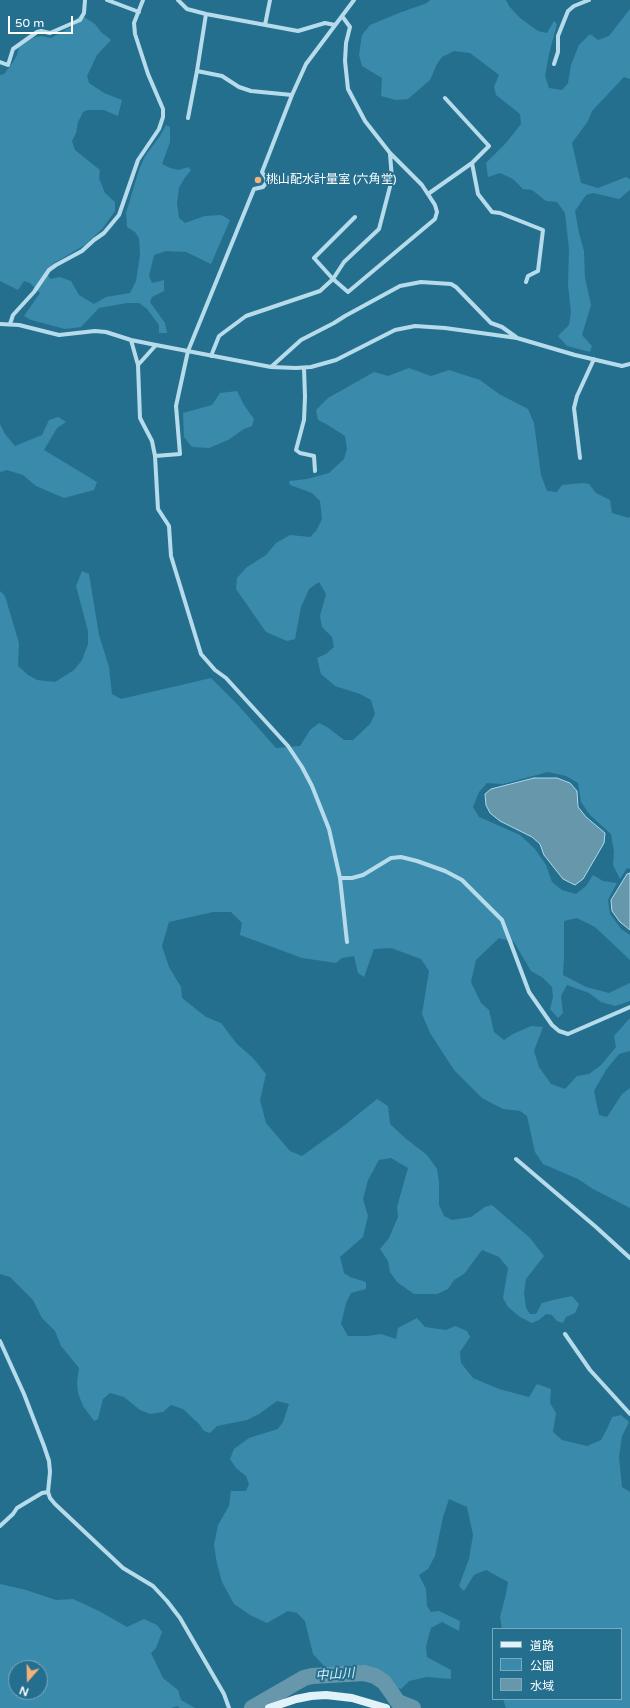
<!DOCTYPE html>
<html>
<head>
<meta charset="utf-8">
<style>
	body { margin:0 }
	#map { position:relative; width:630px; height:1708px; overflow:hidden; background:#256f8e; font-family:"Varela Round","Noto Sans JP",sans-serif }
	canvas { display:block }
	.legend { position:absolute; left:492px; top:1628px; width:130px; height:72px; box-sizing:border-box; background:#256f8e; border:1px solid #7ca9bb; margin:0; padding:5px 7px; list-style:none; font-size:12px; color:#fff }
	.legend li { display:flex; align-items:center; gap:8px; height:20px }
	.legend b { width:20px; border:1px solid #7ca9bb }
	.north { position:absolute; left:8px; top:1660px; width:40px; height:40px; box-sizing:border-box; background:#256f8e; border:1px solid #7ca9bb; border-radius:50%; rotate:200deg; font-size:11px; font-weight:700; line-height:16px; text-align:center; color:#fff }
	.north::after { content:''; display:block; margin:auto; width:14px; height:18px; background:#f5b17a; clip-path:polygon(50% 0,100% 100%,50% 72%,0 100%) }
	.scale { position:absolute; left:8px; top:16px; width:65px; height:18px; box-sizing:border-box; border:2px solid #fff; border-top:0; padding-left:5px; font-size:12px; line-height:14px; white-space:nowrap; color:#fff; -webkit-text-stroke:3px #256f8e; paint-order:stroke }
</style>
</head>
<body>
<div id="map">
<canvas width="630" height="1708"></canvas>
<ul class="legend">
<li><b style="height:5px;background:#e1f2f9"></b>道路</li>
<li><b style="height:11px;background:#3a8aab"></b>公園</li>
<li><b style="height:11px;background:#6797ab"></b>水域</li>
</ul>
<div class="north">N</div>
<div class="scale">50 m</div>
</div>
<script>
const context = document.querySelector('canvas').getContext('2d');
context.lineJoin = 'round';
function paint(path, color) {
  context.fillStyle = color;
  context.fill(path, 'evenodd');
}
function toPath(rows) {
  const path = new Path2D();
  for (const r of rows) {
    path.moveTo(r[0], r[1]);
    for (let i = 2; i < r.length; i += 2) path.lineTo(r[i], r[i + 1]);
  }
  return path;
}
function trace(path, color, width, dash) {
  context.strokeStyle = color;
  context.lineWidth = width;
  context.lineCap = dash ? 'butt' : 'round';
  context.setLineDash(dash || []);
  context.stroke(path);
}
function label(font, color, halo, rows, align = 'center') {
  context.font = font + ' "Varela Round","Noto Sans JP",sans-serif';
  context.lineWidth = 4;
  context.setLineDash([]);
  context.textBaseline = 'middle';
  context.strokeStyle = halo;
  context.fillStyle = color;
  for (const [text, x, y, turn = 0] of rows) {
    context.save();
    context.translate(x, y);
    context.rotate((+turn || 0) * Math.PI / 180);
    context.textAlign = isNaN(turn) ? turn : align;
    if (halo) context.strokeText(text, 0, 0);
    context.fillText(text, 0, 0);
    context.restore();
  }
}
const green = toPath([
	[430,0,506,0,509,6,520,18,538,31,547,33,554,21,557,24,549,54,545,76,549,88,562,90,568,83,571,65,579,45,590,34,598,40,609,36,630,9,630,79,624,77,592,111,588,121,572,143,581,183,598,188,626,177,630,179,630,190,619,199,593,193,586,195,575,211,579,233,584,251,585,278,591,305,582,335,592,346,590,352,567,346,558,336,569,325,571,312,568,285,569,249,565,213,557,202,546,201,532,190,523,189,513,179,500,173,488,177,486,163,506,143,521,124,520,114,496,95,494,87,499,75,470,53,454,51,442,57,437,64,430,80,408,99,396,100,381,96,382,78,362,66,359,55,362,35,370,25,399,13,427,3],
	[81,15,95,24,101,32,111,40,97,55,87,76,89,83,104,93,122,100,118,116,104,110,88,110,83,112,78,122,76,133,72,141,75,150,100,170,99,178,105,193,115,202,115,211,103,228,85,245,54,263,46,271,50,279,60,277,71,281,79,295,94,304,106,297,130,293,136,281,140,255,139,238,135,232,127,227,126,213,139,170,145,156,160,136,166,125,170,127,170,142,162,164,170,168,179,170,188,167,191,170,184,179,179,188,177,203,179,218,185,223,205,216,221,215,230,220,211,264,186,252,166,251,154,255,149,276,152,283,164,280,164,291,152,297,150,302,165,323,167,333,159,333,159,325,147,309,139,303,127,303,99,308,81,327,65,329,31,320,24,316,40,293,30,283,24,281,18,290,0,281,0,75,4,74,13,62,17,55,19,47,33,38,41,36,51,38,73,26,77,18],
	[409,368,431,376,449,370,480,380,499,394,528,409,534,423,541,475,547,491,557,492,562,485,583,483,589,484,596,493,610,500,612,513,629,518,630,516,630,869,627,868,620,879,613,865,614,852,611,834,590,815,581,802,578,783,566,776,548,772,503,784,487,783,479,792,473,807,479,817,520,835,535,849,546,865,552,882,562,890,576,894,586,886,593,875,603,881,617,883,608,900,610,914,621,929,630,935,630,960,595,927,577,918,564,921,564,958,563,975,586,987,609,993,630,983,630,1001,615,1006,601,1002,589,993,567,985,561,996,563,1013,558,1018,550,1009,553,997,552,987,543,978,531,971,514,942,499,938,476,960,471,982,481,1003,489,1010,494,1032,504,1040,513,1034,531,1026,543,1027,534,1051,539,1067,551,1084,565,1089,577,1076,589,1074,601,1065,616,1047,614,1036,630,1018,630,1051,619,1054,606,1070,594,1091,599,1115,607,1117,622,1094,630,1088,630,1208,593,1189,578,1179,543,1164,535,1152,527,1116,520,1111,503,1109,482,1098,454,1070,430,1033,422,1014,429,971,421,959,391,948,374,949,364,977,358,973,354,956,342,958,336,963,302,958,240,935,242,923,231,912,213,912,169,922,162,946,169,967,181,987,182,998,206,1017,221,1023,237,1044,253,1058,266,1074,260,1100,266,1123,290,1151,302,1156,345,1125,377,1099,388,1106,390,1124,405,1138,427,1155,437,1169,439,1182,439,1205,444,1216,452,1220,471,1217,485,1207,492,1205,530,1238,544,1256,526,1279,524,1293,526,1308,530,1314,536,1314,542,1303,553,1300,572,1296,579,1304,575,1313,566,1317,563,1323,557,1321,552,1315,546,1314,539,1320,532,1323,520,1317,508,1307,503,1298,508,1268,499,1257,482,1250,464,1274,454,1280,448,1289,437,1294,414,1294,397,1282,390,1272,388,1261,380,1249,389,1238,398,1217,397,1207,408,1168,391,1158,379,1160,368,1180,363,1199,368,1216,363,1237,340,1257,344,1273,350,1277,366,1282,366,1289,351,1293,346,1303,341,1324,348,1336,368,1336,381,1334,396,1339,398,1328,417,1318,425,1327,446,1330,455,1326,467,1331,470,1337,460,1352,461,1363,473,1378,499,1389,529,1397,537,1384,551,1389,550,1403,556,1413,553,1432,562,1440,587,1446,601,1440,607,1429,612,1417,621,1415,629,1422,622,1436,619,1457,622,1487,630,1492,630,1708,506,1708,503,1699,621,1699,621,1629,502,1629,500,1617,506,1594,508,1582,486,1570,474,1575,464,1591,459,1586,469,1559,473,1535,467,1507,449,1499,443,1517,435,1556,428,1569,419,1575,426,1589,427,1606,431,1612,439,1611,460,1621,459,1631,442,1622,431,1628,426,1646,427,1657,451,1670,451,1679,427,1677,409,1681,401,1689,393,1687,381,1675,362,1669,334,1669,324,1666,313,1654,305,1621,297,1613,288,1611,267,1623,250,1615,234,1604,222,1582,217,1564,214,1545,218,1525,229,1506,231,1491,246,1491,249,1484,246,1476,236,1468,230,1459,234,1449,249,1438,278,1429,283,1422,289,1404,277,1401,259,1414,247,1420,217,1426,210,1433,204,1431,199,1424,183,1409,171,1405,163,1412,150,1414,140,1410,124,1397,110,1393,103,1399,98,1419,94,1421,83,1406,78,1393,77,1381,79,1368,61,1346,55,1331,42,1318,33,1300,10,1277,0,1274,0,591,5,596,19,643,18,666,28,675,37,680,55,682,74,670,82,660,88,644,88,631,76,586,82,571,89,574,99,635,109,667,112,694,121,699,211,678,238,705,276,748,300,746,310,730,319,723,327,727,344,740,353,740,370,724,375,714,371,700,360,694,335,686,321,674,317,658,326,654,334,647,332,637,322,627,320,616,326,594,319,582,309,589,301,607,295,639,287,641,266,632,236,589,237,578,247,567,266,555,276,543,290,535,310,537,316,531,322,519,320,501,312,493,290,485,289,481,307,479,329,473,344,459,347,449,345,436,328,425,318,420,316,410,328,398,374,372,388,376],
	[237,391,244,405,254,419,252,426,244,429,228,440,209,448,192,447,184,437,183,413,212,405,220,393],
	[58,417,66,422,57,428,44,450,97,482,94,490,64,498,36,486,23,475,7,470,0,472,0,424,5,434,15,446,42,435,49,420],
	[0,1584,26,1590,56,1600,73,1599,99,1611,127,1627,144,1619,157,1625,162,1632,156,1648,151,1653,163,1678,178,1690,181,1700,195,1708,180,1708,177,1706,171,1708,0,1708],
	[16,1668,40,1668,40,1692,16,1692]
]);
const water = toPath([
	[534,778,557,778,570,783,577,791,578,807,586,817,605,833,604,843,583,879,575,885,563,879,544,855,540,844,532,837,500,821,490,813,486,805,485,794,491,789,534,778],
	[630,873,630,930,620,922,612,911,611,900,627,874,630,873]
]);
const river = toPath([
	[252,1708,304,1678,312,1676,364,1673,375,1676,384,1682,398,1702,413,1708]
]);
const street = toPath([
	[107,0,139,12],
	[178,0,187,9,206,14,298,31,325,23,335,25],
	[206,14,197,71,222,76,239,87,251,91,292,95],
	[342,16,350,27,346,43,345,61,348,89,365,121,390,153,422,185,435,205,437,212,435,219,348,292,333,279,314,258,355,217],
	[265,25,270,0],
	[0,62,8,65,13,49,37,32,41,31,50,33,80,20,84,13,85,0],
	[554,64,558,52,558,36,568,11,574,6,589,0],
	[188,118,197,71],
	[472,163,478,194,492,212,500,213,543,230,538,271,528,276,526,282],
	[428,194,472,163,489,146,445,98],
	[0,324,19,325,59,335,95,331,106,332,131,340,156,345,271,367,296,368,311,367,336,360,395,330,415,326,445,328,517,338,575,355,622,366,630,364],
	[10,324,13,315,34,292,49,270,56,265,82,251,94,240,104,233,119,215,138,160,159,129,163,117,163,109,148,74,135,34,134,23,143,0],
	[131,340,138,365,140,418,152,441,155,456],
	[211,356,219,336,246,316,320,291,333,279,344,262,379,229,392,179,390,154],
	[138,365,156,345],
	[271,367,301,340,334,323,345,316,400,286,421,282,451,284,456,287,491,323,502,327,516,337],
	[304,368,305,397,304,420,296,450,300,453,314,456,315,471],
	[580,458,574,408,577,396,594,359],
	[340,878,352,878,363,875,391,858,401,857,417,861,445,871,462,880,502,920,529,992,552,1025,559,1031,568,1034,630,1007],
	[347,942,340,878,329,829,312,786,302,767,288,746,226,678,215,670,201,654,171,556,169,526,158,509,155,456,180,454,176,406,188,351,254,189,263,187,266,183,266,178,262,172,292,95,306,64,354,0],
	[516,1159,596,1227,630,1258],
	[565,1334,590,1370,630,1414],
	[0,1341,24,1394,44,1446,49,1461,50,1472,48,1492,50,1498,55,1504,123,1568,153,1586,167,1601,180,1618,224,1694,229,1708],
	[0,1526,13,1514,17,1508,42,1493,48,1492]
]);
const secondary = toPath([
	[269,1708,296,1699,311,1696,326,1695,352,1698,386,1708]
]);
const markers = [
	[258,180,4,"#f5b17a"]
];
const poiNames = [
	["桃山配水計量室 (六角堂)",266,180]
];
const waterNames = [
	["中山川",335,1675,-4]
];
paint(green, '#3a8aab');
paint(water, '#6797ab');
trace(water, '#aadaec', 1);
trace(river, '#6797ab', 16);
trace(street, '#b6dceb', 4);
trace(secondary, '#e1f2f9', 8);
for (const [x, y, r, color] of markers) {
  const dot = new Path2D();
  dot.arc(x, y, r, 0, 2 * Math.PI);
  context.fillStyle = color;
  context.fill(dot);
  trace(dot, '#256f8e', 1.5);
}
label('12px', '#fff', '#256f8e', poiNames, 'left');
label('italic 13px', '#d1ebf5', '#256f8e', waterNames);
</script>
</body>
</html>
